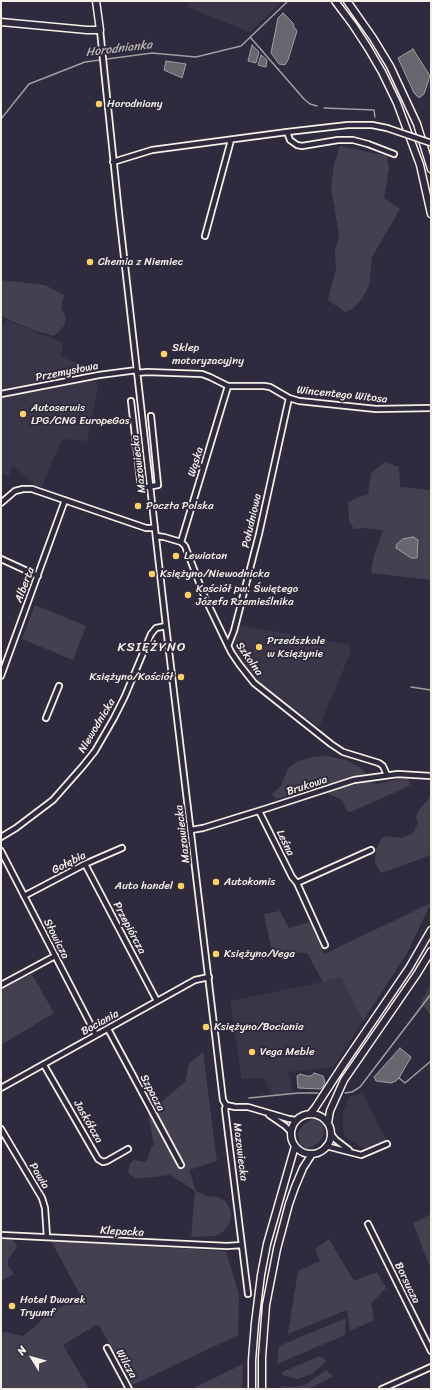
<!DOCTYPE html>
<html>
<head>
<meta charset="utf-8">
<style>
	body { margin:0 }
	#map { position:relative; width:432px; height:1390px; overflow:hidden; background:#2f2a3d; font-family:Sriracha,sans-serif }
	canvas { display:block }
	.frame { position:absolute; inset:0; border:2px solid #f4f1e8; pointer-events:none }
	.north { position:absolute; left:12px; top:1338px; width:40px; height:40px; -webkit-text-stroke:3px #2f2a3d; paint-order:stroke; rotate:307deg; font-size:11px; font-weight:700; line-height:16px; text-align:center; color:#f4f1e8 }
	.north::after { content:''; display:block; margin:auto; width:14px; height:18px; background:#f4f1e8; clip-path:polygon(50% 0,100% 100%,50% 72%,0 100%) }
</style>
</head>
<body>
<div id="map">
<canvas width="432" height="1390"></canvas>
<div class="frame"></div>
<div class="north">N</div>
</div>
<script>
const context = document.querySelector('canvas').getContext('2d');
context.lineJoin = 'round';
function paint(path, color) {
  context.fillStyle = color;
  context.fill(path, 'evenodd');
}
function toPath(rows) {
  const path = new Path2D();
  for (const r of rows) {
    if (r.length === 3) {
      path.moveTo(r[0] + r[2], r[1]);
      path.arc(r[0], r[1], r[2], 0, 2 * Math.PI);
      continue;
    }
    path.moveTo(r[0], r[1]);
    for (let i = 2; i < r.length; i += 2) path.lineTo(r[i], r[i + 1]);
  }
  return path;
}
function trace(path, color, width, dash) {
  context.strokeStyle = color;
  context.lineWidth = width;
  context.lineCap = dash ? 'butt' : 'round';
  context.setLineDash(dash || []);
  context.stroke(path);
}
function label(font, color, halo, rows, align = 'center') {
  context.font = font + ' Sriracha,sans-serif';
  context.lineWidth = 4;
  context.setLineDash([]);
  context.textBaseline = 'middle';
  context.strokeStyle = halo;
  context.fillStyle = color;
  for (const [text, x, y, turn = 0] of rows) {
    context.save();
    context.translate(x, y);
    context.rotate((+turn || 0) * Math.PI / 180);
    context.textAlign = isNaN(turn) ? turn : align;
    if (halo) context.strokeText(text, 0, 0);
    context.fillText(text, 0, 0);
    context.restore();
  }
}
const built = toPath([
	[190,1,283,1,250,32,187,7],
	[6,320,63,343,61,357,87,366,98,386,87,441,62,439,42,486,35,485,13,466,9,476,1,473,1,329],
	[239,625,350,645,350,654,319,727,265,687,252,676,241,661,233,647],
	[341,977,363,1021,333,1067,288,1072,293,1093,272,1096,264,1078,242,1079,230,1001,323,982],
	[362,1093,386,1140,365,1149,344,1136,342,1117,349,1097]
]);
const green = toPath([
	[340,146,387,156,389,169,384,198,400,209,372,257,369,286,361,300,352,309,345,312,328,300,336,269,335,251,339,236,331,187,334,164],
	[1,280,45,285,64,295,61,308,66,318,64,326,54,336,33,330,9,320,1,315],
	[385,462,399,467,400,487,431,490,431,580,371,573,374,555,383,530,364,528,354,529,349,521,348,502,361,496,368,495,371,473],
	[35,605,86,626,73,660,22,639],
	[327,756,346,760,356,765,361,768,372,783,378,784,402,778,408,779,410,784,407,787,351,812,347,811,342,800,316,788,276,799,272,794,281,786,288,768,298,761,314,757],
	[431,796,431,854,426,857,381,873,375,863,376,850,381,839,386,836,402,838,413,833,418,823,416,817,418,811],
	[431,903,407,953,363,1021,341,977,323,982,307,953,272,952,264,914,280,911,289,928,310,922,324,954],
	[32,974,54,1013,1,1045,1,990,9,985],
	[431,983,431,1016,421,1003],
	[203,1052,217,1161,189,1170,196,1191,207,1196,218,1197,224,1200,226,1202,231,1212,231,1218,229,1224,223,1232,215,1236,191,1237,195,1191,170,1175,143,1178,135,1178,128,1173,130,1164,134,1160,144,1162,147,1160,152,1146,154,1145,148,1113,185,1082,189,1064],
	[315,1117,322,1122,324,1128,324,1133,322,1139,318,1143,307,1149,300,1144,298,1134,302,1126],
	[431,1214,431,1267,430,1267,413,1223],
	[10,1239,15,1242,17,1247,8,1260,8,1266,14,1274,1,1281,1,1240],
	[329,1239,354,1281,377,1272,386,1288,371,1303,374,1320,350,1331,347,1310,288,1334,298,1271,320,1261,315,1249],
	[51,1241,226,1251,239,1295,238,1335,133,1385,98,1324,63,1345,89,1389,1,1389,1,1333,6,1332,23,1336,37,1325,50,1310,83,1300],
	[346,1318,345,1335,277,1364,279,1346],
	[320,1356,327,1361,312,1374,297,1379,282,1375,282,1372],
	[243,1364,242,1389,192,1389],
	[326,1370,333,1376,309,1389,281,1389,281,1386,292,1387,305,1385]
]);
const water = toPath([
	[283,13,293,23,294,27,297,31,288,60,285,65,279,64,271,53,278,18,283,13],
	[252,45,259,52,256,63,248,61,252,45],
	[413,49,430,76,424,94,419,98,414,93,398,58,413,49],
	[261,55,267,60,266,67,258,65,261,55],
	[166,61,186,64,182,78,164,70,166,61],
	[413,537,418,540,417,558,411,558,396,548,397,544,403,539,413,537],
	[400,1048,411,1057,399,1078,396,1081,391,1083,376,1081,374,1077,400,1048],
	[314,1073,323,1076,325,1082,323,1087,320,1089,298,1088,297,1076,300,1074,307,1076,311,1076,314,1073]
]);
const stream = toPath([
	[250,37,304,99,310,104,317,106],
	[324,108,374,110,375,117],
	[1,119,29,84,85,62,152,53,196,57,241,46,288,1],
	[411,687,431,690],
	[399,1078,405,1083,431,1061],
	[345,1093,352,1092,360,1087,431,994],
	[249,1098,298,1093,318,1093]
]);
const street = toPath([
	[100,30,119,213,166,626,223,1100,226,1105,225,1109,248,1294],
	[287,132,348,125,372,125,387,128],
	[113,162,152,150,287,132,290,140,297,145,302,146,338,140,353,140,368,144,394,154],
	[205,236,231,140],
	[137,373,147,372,202,374,210,377,228,386,264,386,270,387,289,398,299,401,376,409,431,408],
	[1,394,99,375,137,370],
	[131,401,141,488,158,485,151,416],
	[1,503,15,491,23,489,32,489,146,528,155,528],
	[156,536,164,537,181,542,185,546,205,598,231,652,239,664,254,683,331,744,343,752,379,763,383,766,387,775],
	[181,542,228,386],
	[1,559,38,576],
	[228,646,234,631,259,534,289,398],
	[1,676,65,500],
	[46,718,59,686],
	[259,811,292,877,297,883,325,945],
	[191,830,203,828,268,808,354,780,398,774,431,776],
	[1,837,16,828,53,800,83,766,95,751,114,718,125,696,151,634,156,628,166,626],
	[1,851,96,1035],
	[85,864,157,1001],
	[297,883,371,850],
	[24,896,85,864,122,848],
	[1,985,55,956],
	[108,1029,181,1165],
	[44,1065,98,1159,103,1162,107,1161,128,1149],
	[1,1088,195,980,209,977],
	[226,1105,235,1107,248,1107,289,1119,296,1120],
	[269,1115,285,1126,291,1132],
	[1,1129,42,1198,45,1208,47,1237],
	[331,1134,336,1140,349,1150],
	[326,1146,361,1155,387,1144],
	[368,1224,431,1351],
	[1,1235,227,1246,242,1245],
	[107,1348,129,1389],
	[382,1389,431,1367]
]);
const secondary = toPath([
	[335,1,353,25,368,48,382,72,397,103,420,165,431,214],
	[347,1,373,38,390,66,417,124,431,169],
	[1,22,87,30,100,30,96,1],
	[310,1114,315,1108,343,1065,409,968,431,930],
	[311,1134,20],
	[328,1123,330,1111,344,1080,417,974,431,951],
	[252,1389,252,1360,255,1323,261,1275,267,1244,295,1146],
	[262,1389,262,1357,266,1305,277,1249,289,1204,295,1187,303,1168,312,1154]
]);
const streetBridge = toPath([
	[387,128,431,143]
]);
const markers = [
	[99,104,4,"#ffd166"],
	[90,262,4,"#ffd166"],
	[164,354,4,"#ffd166"],
	[23,414,4,"#ffd166"],
	[138,506,4,"#ffd166"],
	[176,556,4,"#ffd166"],
	[152,574,4,"#ffd166"],
	[188,595,4,"#ffd166"],
	[259,647,4,"#ffd166"],
	[181,677,4,"#ffd166"],
	[216,882,4,"#ffd166"],
	[181,886,4,"#ffd166"],
	[216,954,4,"#ffd166"],
	[206,1027,4,"#ffd166"],
	[252,1052,4,"#ffd166"],
	[12,1306,4,"#ffd166"]
];
const poiNames = [
	["Horodniany",107,104],
	["Chemia z Niemiec",98,262],
	["Sklep",172,348],
	["motoryzacyjny",172,361],
	["Autoserwis",31,408],
	["LPG/CNG EuropeGas",31,421],
	["Poczta Polska",146,506],
	["Lewiatan",184,556],
	["Księżyno/Niewodnicka",160,574],
	["Kościół pw. Świętego",196,589],
	["Józefa Rzemieślnika",196,602],
	["Przedszkole",267,641],
	["w Księżynie",267,654],
	["Księżyno/Kościół",173,677,"right"],
	["Autokomis",224,882],
	["Auto handel",173,886,"right"],
	["Księżyno/Vega",224,954],
	["Księżyno/Bociania",214,1027],
	["Vega Meble",260,1052],
	["Hotel Dworek",20,1300],
	["Tryumf",20,1313]
];
const streetNames = [
	["Przemysłowa",67,372,-11],
	["Wincentego Witosa",342,395,6],
	["Wąska",196,462,-73],
	["Mazowiecka",139,464,-97],
	["Południowa",252,521,-77],
	["Alberta",25,585,-69],
	["Szkolna",249,659,55],
	["Niewodnicka",97,726,-59],
	["Brukowa",307,786,-18],
	["Mazowiecka",183,834,-97],
	["Leśna",285,843,64],
	["Gołębia",69,863,-27],
	["Przepiórcza",129,928,62],
	["Słowicza",56,939,63],
	["Bociania",100,1023,-29],
	["Szpacza",152,1093,62],
	["Jaskółcza",88,1122,60],
	["Mazowiecka",240,1152,83],
	["Pawia",39,1176,59],
	["Klepacka",122,1232,3],
	["Borsucza",407,1283,64],
	["Wilcza",126,1364,61]
];
const waterNames = [
	["Horodnianka",119,49,-7]
];
const quarterNames = [
	["KSIĘŻYNO",152,648]
];
paint(built, '#3b3647');
paint(green, '#454050');
paint(water, '#6a6670');
trace(water, '#a19ea0', 1);
trace(stream, '#a19ea0', 1.5);
trace(street, '#f4f1e8', 8);
trace(secondary, '#f4f1e8', 9);
trace(street, '#2f2a3d', 4.5);
trace(secondary, '#2f2a3d', 6);
trace(streetBridge, '#f4f1e8', 8, []);
trace(streetBridge, '#2f2a3d', 4.5);
for (const [x, y, r, color] of markers) {
  const dot = new Path2D();
  dot.arc(x, y, r, 0, 2 * Math.PI);
  context.fillStyle = color;
  context.fill(dot);
  trace(dot, '#2f2a3d', 1.5);
}
label('11px', '#f4f1e8', '#2f2a3d', poiNames, 'left');
label('11px', '#f4f1e8', '#2f2a3d', streetNames);
label('italic 12px', '#b6b2b2', '#2f2a3d', waterNames);
context.letterSpacing = '1px';
label('13px', '#f4f1e8', '#2f2a3d', quarterNames);
context.letterSpacing = '0px';
</script>
</body>
</html>
